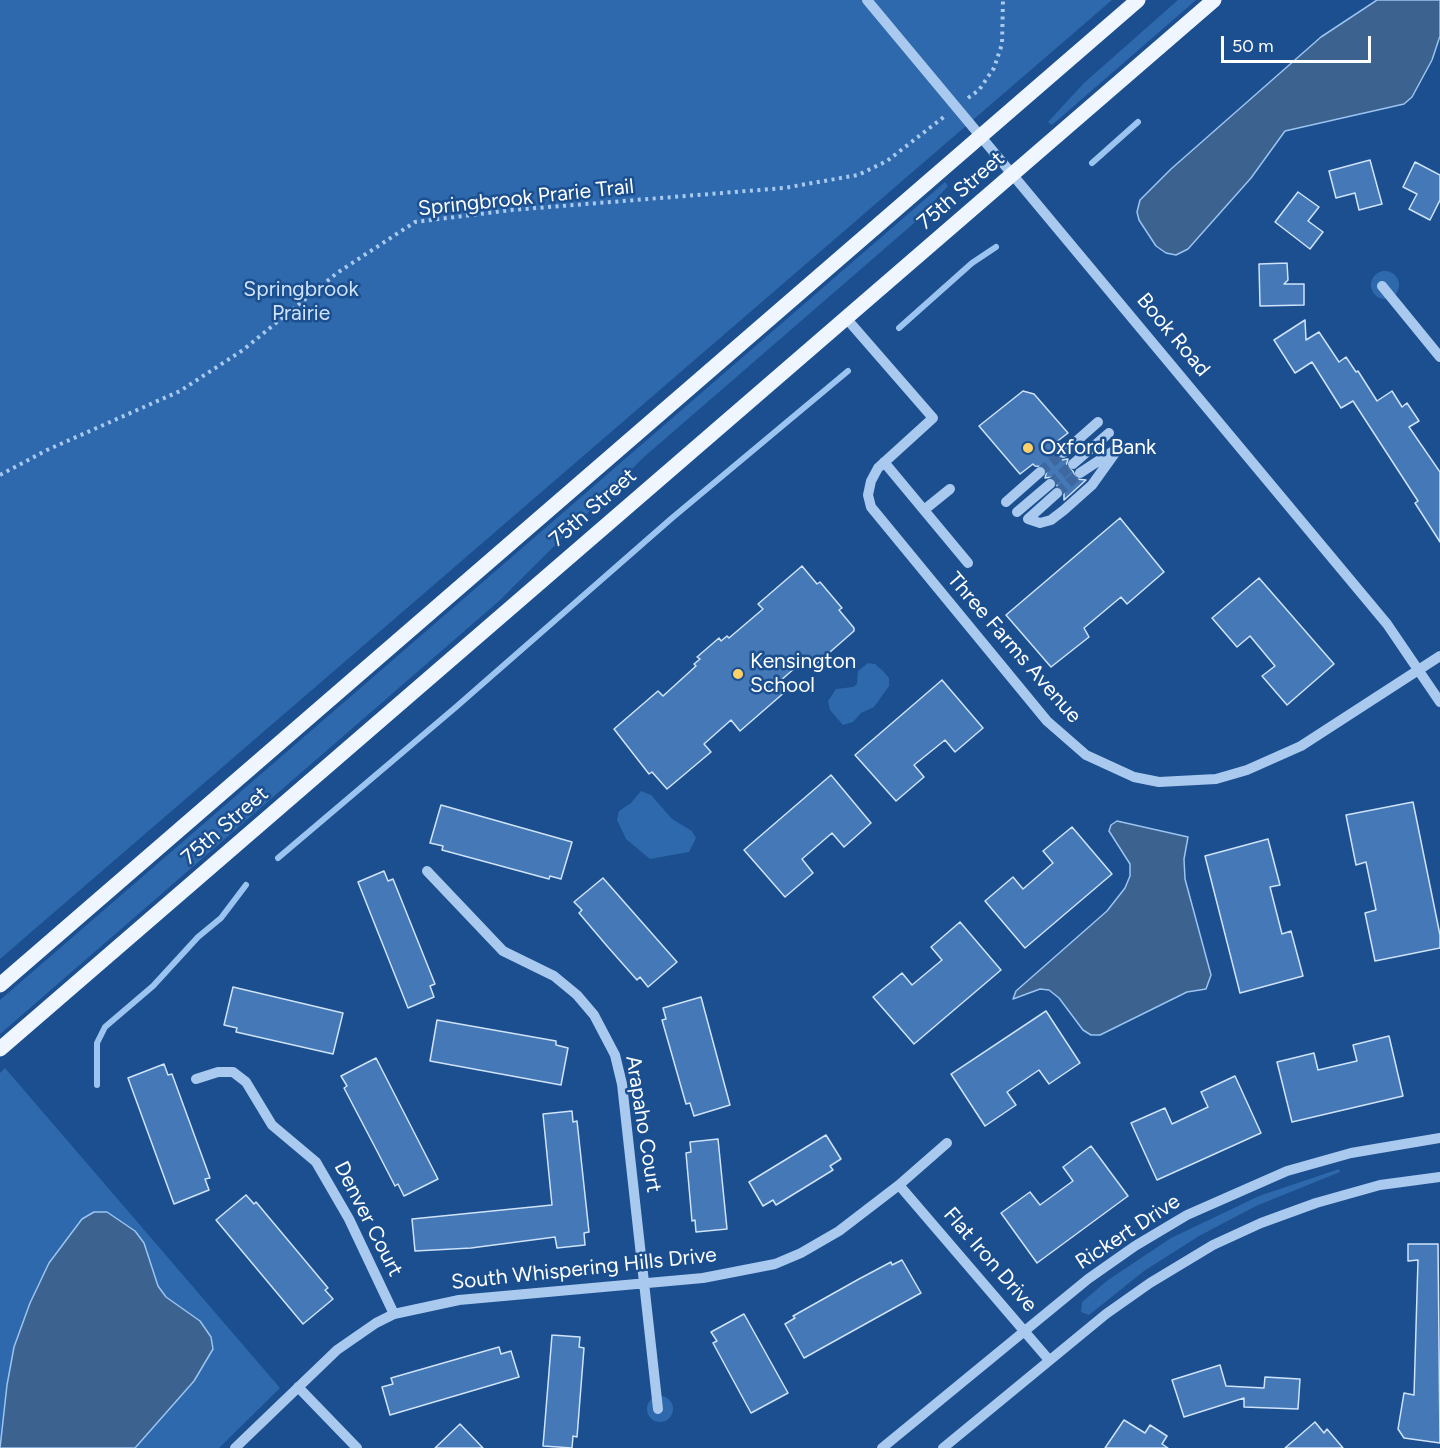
<!DOCTYPE html>
<html>
<head>
<meta charset="utf-8">
<style>
	body { margin:0 }
	#map { position:relative; width:1440px; height:1448px; overflow:hidden; background:#1b4f8f; font-family:Figtree,sans-serif }
	canvas { display:block }
	.scale { position:absolute; left:1221px; top:36px; width:150px; height:27px; box-sizing:border-box; border:3px solid #fff; border-top:0; padding-left:8px; font-size:18px; line-height:21px; white-space:nowrap; color:#fff; -webkit-text-stroke:4px #1b4f8f; paint-order:stroke }
</style>
</head>
<body>
<div id="map">
<canvas width="1440" height="1448"></canvas>
<div class="scale">50 m</div>
</div>
<script>
const context = document.querySelector('canvas').getContext('2d');
context.lineJoin = 'round';
function paint(path, color) {
  context.fillStyle = color;
  context.fill(path, 'evenodd');
}
function toPath(rows) {
  const path = new Path2D();
  for (const r of rows) {
    if (r.length === 3) {
      path.moveTo(r[0] + r[2], r[1]);
      path.arc(r[0], r[1], r[2], 0, 2 * Math.PI);
      continue;
    }
    path.moveTo(r[0], r[1]);
    for (let i = 2; i < r.length; i += 2) path.lineTo(r[i], r[i + 1]);
  }
  return path;
}
function trace(path, color, width, dash) {
  context.strokeStyle = color;
  context.lineWidth = width;
  context.lineCap = dash ? 'butt' : 'round';
  context.setLineDash(dash || []);
  context.stroke(path);
}
function label(font, color, halo, rows, align = 'center') {
  context.font = font + ' Figtree,sans-serif';
  context.lineWidth = 5;
  context.setLineDash([]);
  context.textBaseline = 'middle';
  context.strokeStyle = halo;
  context.fillStyle = color;
  for (const [text, x, y, turn = 0] of rows) {
    context.save();
    context.translate(x, y);
    context.rotate((+turn || 0) * Math.PI / 180);
    context.textAlign = isNaN(turn) ? turn : align;
    if (halo) context.strokeText(text, 0, 0);
    context.fillText(text, 0, 0);
    context.restore();
  }
}
const green = toPath([
	[0,0,1112,0,0,959],
	[1178,0,1196,0,1052,125,1048,122,1084,83],
	[945,182,948,186,913,224,644,457,499,601,0,1034,0,1000],
	[1385,285,14],
	[868,663,875,664,883,671,889,678,889,686,874,707,861,713,853,722,843,725,830,710,828,701,836,689,853,687,857,684,858,671],
	[641,791,651,795,672,819,692,831,696,838,689,852,650,859,626,839,617,820,619,811,631,803],
	[5,1068,280,1388,219,1448,0,1448,0,1073],
	[1339,1169,1340,1172,1256,1206,1199,1236,1144,1271,1089,1315,1081,1312,1082,1302,1108,1280,1171,1238,1259,1196],
	[660,1409,13]
]);
const water = toPath([
	[1377,0,1440,0,1440,36,1432,60,1412,97,1404,104,1285,131,1251,178,1188,249,1176,255,1166,253,1156,246,1139,220,1137,212,1140,200,1171,169,1321,37,1377,0],
	[1117,821,1188,837,1184,859,1185,879,1211,975,1206,989,1187,992,1100,1035,1091,1035,1083,1030,1059,998,1049,990,1040,989,1013,999,1016,991,1107,911,1125,888,1130,876,1130,864,1109,831,1111,825,1117,821],
	[94,1212,107,1212,135,1231,144,1243,158,1286,166,1297,200,1321,211,1337,213,1349,194,1381,135,1448,0,1448,7,1385,14,1347,30,1303,49,1263,82,1219,94,1212]
]);
const stream = toPath([
	[1092,163,1138,122],
	[899,328,972,263,996,247],
	[278,858,456,707,672,518,848,371],
	[97,1085,97,1043,105,1027,153,986,198,937,221,918,246,885]
]);
const building = toPath([
	[1370,160,1382,204,1359,210,1355,193,1336,198,1329,171,1370,160],
	[1415,162,1440,175,1440,200,1430,220,1409,209,1417,194,1403,187,1415,162],
	[1298,192,1319,207,1308,221,1323,232,1310,249,1275,222,1298,192],
	[1287,263,1288,280,1284,284,1304,284,1304,305,1260,306,1259,264,1287,263],
	[1305,320,1306,340,1319,332,1339,362,1346,357,1356,372,1358,371,1377,401,1392,391,1402,407,1407,403,1419,421,1409,427,1440,472,1440,542,1415,503,1418,501,1353,401,1341,408,1312,362,1295,373,1274,340,1305,320],
	[1023,391,1034,394,1068,433,1055,443,1058,447,1056,455,1061,460,1068,459,1066,466,1073,471,1076,479,1086,480,1064,500,1064,491,1057,486,1056,480,1052,477,1045,478,1047,471,1045,467,1035,466,1033,464,1020,474,979,426,1023,391],
	[1120,518,1164,572,1127,604,1121,597,1084,628,1089,637,1051,667,1006,615,1120,518],
	[802,566,817,584,820,582,842,608,839,610,854,628,854,631,814,666,805,659,779,682,786,691,740,731,731,720,704,744,711,752,667,789,652,772,649,774,614,729,658,691,663,696,696,666,694,664,700,659,697,657,719,638,721,641,727,636,729,638,763,609,758,604,802,566],
	[1259,578,1334,664,1287,705,1262,676,1275,666,1250,636,1237,647,1212,618,1259,578],
	[942,680,983,728,955,752,945,740,914,765,924,777,896,801,855,755,942,680],
	[831,775,871,823,844,847,832,833,802,859,813,873,785,897,744,850,831,775],
	[1413,802,1440,935,1440,948,1375,961,1365,913,1376,910,1366,862,1356,865,1346,815,1413,802],
	[441,805,572,842,561,879,550,876,549,879,442,850,443,846,430,843,441,805],
	[1072,827,1112,874,1025,948,985,901,1013,877,1023,889,1053,863,1043,851,1072,827],
	[1268,839,1280,885,1270,887,1282,934,1291,931,1303,976,1240,993,1205,856,1268,839],
	[384,871,388,881,393,879,435,984,430,986,434,997,408,1008,358,882,384,871],
	[603,878,677,962,648,987,640,977,637,980,607,946,579,913,582,910,574,902,603,878],
	[960,922,1001,970,914,1044,873,997,902,973,912,985,942,960,931,947,960,922],
	[233,987,343,1013,333,1054,236,1032,237,1028,224,1025,233,987],
	[701,997,730,1105,694,1116,690,1103,686,1104,662,1020,666,1019,663,1008,701,997],
	[1046,1011,1080,1063,1049,1084,1039,1070,1007,1092,1016,1105,985,1126,951,1074,1046,1011],
	[437,1020,556,1041,556,1045,568,1048,561,1085,430,1061,437,1020],
	[1389,1036,1403,1096,1292,1122,1277,1062,1314,1053,1318,1070,1357,1061,1353,1045,1389,1036],
	[376,1058,438,1179,404,1196,398,1184,395,1186,377,1151,344,1088,347,1086,341,1076,376,1058],
	[164,1064,168,1075,172,1074,210,1178,205,1179,209,1190,174,1204,128,1078,164,1064],
	[1235,1076,1261,1133,1157,1180,1131,1123,1165,1108,1172,1124,1208,1107,1201,1092,1235,1076],
	[572,1111,573,1122,577,1121,589,1232,584,1233,585,1245,557,1248,555,1237,471,1248,415,1251,412,1219,552,1205,543,1114,572,1111],
	[826,1135,841,1159,830,1166,833,1170,776,1205,773,1200,763,1206,749,1182,826,1135],
	[718,1139,727,1229,696,1232,695,1220,692,1221,686,1153,691,1152,690,1142,718,1139],
	[1091,1146,1128,1196,1037,1263,1001,1213,1030,1192,1040,1205,1073,1181,1063,1167,1091,1146],
	[246,1195,254,1204,256,1202,328,1288,325,1290,333,1299,303,1324,216,1220,246,1195],
	[1408,1244,1438,1244,1440,1443,1404,1438,1398,1429,1404,1393,1414,1395,1418,1260,1408,1261,1408,1244],
	[902,1260,921,1293,804,1358,785,1324,795,1318,793,1316,859,1279,891,1262,892,1265,902,1260],
	[744,1314,788,1393,751,1413,713,1343,717,1341,711,1332,744,1314],
	[552,1335,580,1337,579,1347,584,1348,577,1437,573,1436,572,1448,543,1446,552,1335],
	[499,1347,501,1354,511,1351,519,1377,390,1415,382,1387,393,1384,391,1378,499,1347],
	[1220,1365,1226,1386,1264,1388,1265,1377,1300,1379,1298,1409,1244,1407,1244,1398,1184,1417,1172,1380,1220,1365],
	[1124,1420,1145,1433,1150,1425,1167,1436,1162,1444,1168,1448,1105,1448,1124,1420],
	[1315,1422,1324,1433,1327,1429,1343,1448,1285,1448,1315,1422],
	[460,1424,483,1448,435,1448,460,1424]
]);
const minorTunnel = toPath([
	[1040,472,1063,453],
	[1050,484,1073,464],
	[1057,493,1080,473]
]);
const path = toPath([
	[968,98,979,90,994,68,1002,44,1003,0],
	[0,475,47,450,180,391,243,350,337,273,415,222,512,210,784,188,858,175,887,161,945,116]
]);
const minor = toPath([
	[867,0,1387,624,1440,702],
	[1382,286,1440,357],
	[846,318,933,418,878,468,871,481,868,495,871,507,1047,721,1086,755,1134,777,1159,782,1216,779,1247,770,1301,746,1440,656],
	[1063,453,1098,422],
	[884,462,968,563],
	[1073,464,1109,433],
	[1080,473,1115,450],
	[1006,502,1040,472],
	[924,510,950,489],
	[1017,512,1050,484],
	[1028,519,1040,523,1051,520,1064,510,1092,485,1120,446],
	[1028,519,1057,493],
	[427,871,503,951,554,976,577,995,594,1015,615,1055,622,1084,658,1409],
	[196,1079,218,1072,233,1072,246,1082,272,1125,316,1162,349,1219,394,1314],
	[899,1185,1049,1360],
	[298,1387,357,1448],
	[235,1448,337,1350,376,1323,394,1314,459,1300,703,1278,775,1264,801,1253,839,1231,899,1185,947,1143],
	[882,1448,1088,1279,1135,1246,1187,1215,1287,1171,1351,1153,1440,1138],
	[943,1448,1106,1314,1150,1283,1213,1245,1261,1223,1316,1203,1380,1185,1440,1177]
]);
const major = toPath([
	[0,985,1138,0],
	[0,1049,1214,0]
]);
const markers = [
	[1028,448,6,"#ffd166"],
	[738,674,6,"#ffd166"]
];
const streetNames = [
	["75th Street",961,191,-41],
	["Springbrook Prarie Trail",526,198,-6],
	["Book Road",1173,335,50],
	["75th Street",593,508,-41],
	["Three Farms Avenue",1014,648,49],
	["75th Street",225,826,-41],
	["Arapaho Court",643,1124,81],
	["Denver Court",368,1219,63],
	["Rickert Drive",1128,1232,-33],
	["Flat Iron Drive",990,1260,49],
	["South Whispering Hills Drive",584,1269,-6]
];
const parkNames = [
	["Springbrook",301,290],
	["Prairie",301,314]
];
const poiNames = [
	["Oxford Bank",1040,448],
	["Kensington",750,662],
	["School",750,686]
];
paint(green, '#2e69ad');
paint(water, '#3c6290');
trace(water, '#9cc4f0', 1.5);
trace(stream, '#9cc4f0', 6);
paint(building, '#4478b7');
trace(building, '#cfe3fa', 1.5);
trace(minorTunnel, '#3d69a0', 10, [10, 5]);
trace(path, '#a9c9ee', 4, [3, 4.5]);
trace(minor, '#a9c9ee', 10);
trace(major, '#f0f6ff', 15);
for (const [x, y, r, color] of markers) {
  const dot = new Path2D();
  dot.arc(x, y, r, 0, 2 * Math.PI);
  context.fillStyle = color;
  context.fill(dot);
  trace(dot, '#1b4f8f', 2);
}
label('21px', '#fff', '#1b4f8f', streetNames);
label('21px', '#cfe3fa', '#1b4f8f', parkNames);
label('21px', '#fff', '#1b4f8f', poiNames, 'left');
</script>
</body>
</html>
